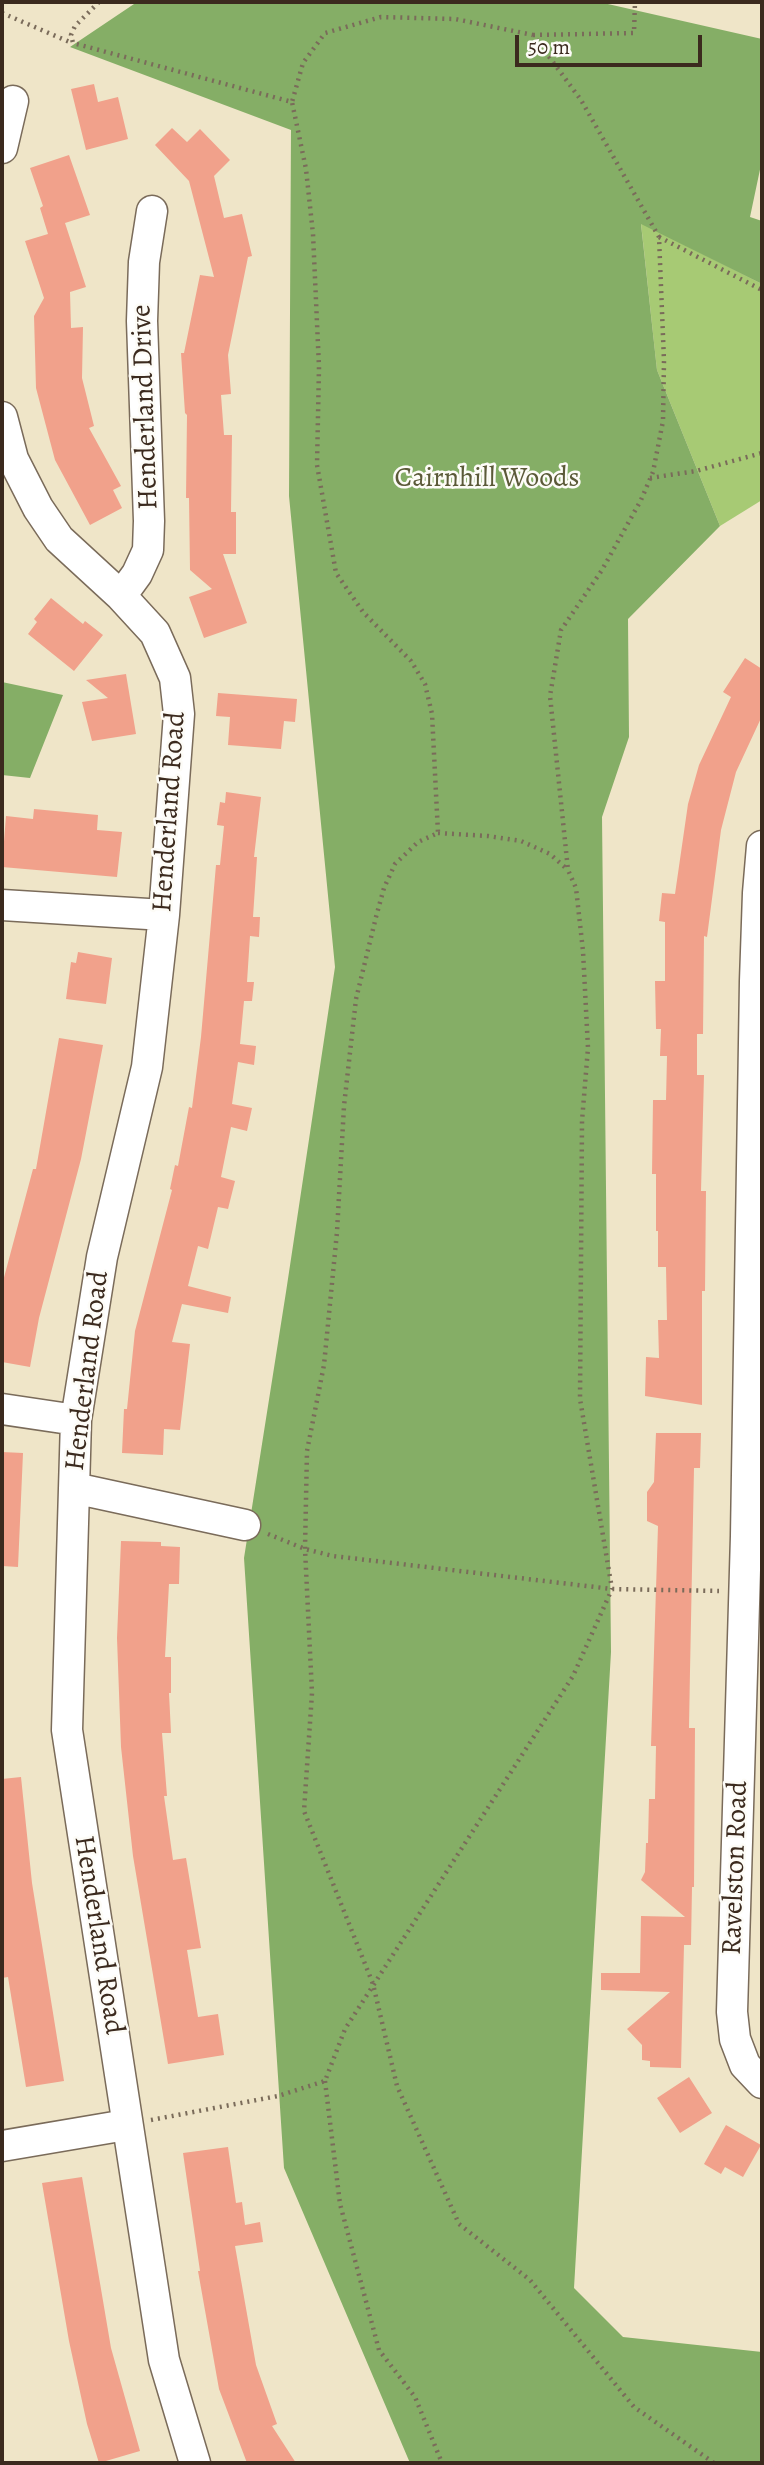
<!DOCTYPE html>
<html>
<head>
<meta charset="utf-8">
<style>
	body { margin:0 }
	#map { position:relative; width:764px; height:2465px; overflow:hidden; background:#efe5c8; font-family:Alegreya,serif }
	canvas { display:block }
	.frame { position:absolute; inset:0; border:4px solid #3b2a1e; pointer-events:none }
	.scale { position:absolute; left:515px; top:35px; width:187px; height:32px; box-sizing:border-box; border:4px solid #3b2a1e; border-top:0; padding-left:9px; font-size:21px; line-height:24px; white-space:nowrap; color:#3b2a1e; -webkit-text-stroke:5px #fdfcf7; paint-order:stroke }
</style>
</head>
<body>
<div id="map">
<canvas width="764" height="2465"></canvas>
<div class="frame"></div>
<div class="scale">50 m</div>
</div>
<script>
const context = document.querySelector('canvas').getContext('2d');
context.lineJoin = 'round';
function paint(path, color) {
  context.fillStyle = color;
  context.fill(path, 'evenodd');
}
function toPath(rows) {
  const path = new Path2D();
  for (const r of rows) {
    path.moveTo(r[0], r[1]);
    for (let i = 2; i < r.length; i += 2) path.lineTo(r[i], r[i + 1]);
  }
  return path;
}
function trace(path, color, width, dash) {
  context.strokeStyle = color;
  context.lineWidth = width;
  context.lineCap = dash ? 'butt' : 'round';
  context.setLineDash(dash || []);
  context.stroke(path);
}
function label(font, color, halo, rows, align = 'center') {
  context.font = font + ' Alegreya,serif';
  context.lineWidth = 5;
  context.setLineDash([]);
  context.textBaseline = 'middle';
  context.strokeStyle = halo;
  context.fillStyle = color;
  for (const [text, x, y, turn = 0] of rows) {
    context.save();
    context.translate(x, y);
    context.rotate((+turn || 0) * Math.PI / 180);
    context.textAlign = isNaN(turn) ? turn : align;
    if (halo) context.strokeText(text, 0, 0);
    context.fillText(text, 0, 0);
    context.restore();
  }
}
const green = toPath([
	[641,223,762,284,762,500,720,526,657,370]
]);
const forest = toPath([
	[137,2,599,2,762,39,762,160,750,217,762,221,762,284,641,224,657,370,720,526,628,619,629,737,602,817,611,1652,574,2288,623,2337,762,2352,762,2463,410,2463,284,2168,244,1558,286,1292,335,967,289,496,291,130,70,47],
	[2,682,63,695,30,778,2,775]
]);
const building = toPath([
	[94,84,98,102,118,97,128,139,86,150,71,89],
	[172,128,187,142,200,129,230,160,214,176,224,218,242,214,252,256,248,257,228,355,231,394,221,395,224,435,232,435,231,512,236,512,236,554,223,554,247,623,204,638,189,597,212,589,190,570,189,498,186,498,187,415,185,413,181,353,184,353,200,275,214,277,189,181,155,145],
	[69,155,90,215,65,223,86,287,70,292,71,328,83,327,82,378,94,426,89,428,121,486,113,490,122,508,90,525,55,460,36,388,34,316,44,298,25,241,48,234,40,208,43,206,30,168],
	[51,598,83,624,85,621,103,635,74,671,28,634,37,622,34,619],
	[745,658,762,669,762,716,736,772,721,830,707,937,704,936,703,1034,697,1034,697,1075,704,1075,701,1191,706,1191,705,1291,702,1291,702,1405,645,1396,646,1357,659,1358,658,1320,667,1320,666,1267,658,1267,658,1231,656,1231,656,1174,652,1174,653,1100,666,1100,667,1056,660,1056,661,1029,656,1029,655,981,665,981,665,922,659,921,662,893,675,894,688,804,699,765,731,697,723,692],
	[126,674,136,734,92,741,82,702,108,698,86,680],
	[218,693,297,699,295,722,284,721,281,749,228,745,230,717,216,716],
	[226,792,261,797,254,857,257,857,253,917,260,917,259,937,250,936,247,982,254,982,252,1001,244,1001,240,1044,256,1046,254,1065,238,1062,232,1104,252,1108,247,1131,231,1127,221,1177,235,1181,228,1209,218,1207,208,1249,198,1246,188,1286,231,1297,228,1313,182,1304,172,1342,190,1344,180,1430,164,1429,163,1455,122,1453,124,1409,127,1409,135,1331,172,1190,170,1189,175,1165,178,1166,189,1107,192,1108,201,1037,216,865,220,865,224,826,217,825,220,802,225,803],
	[34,809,98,815,97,830,122,832,117,877,2,867,6,816,33,819],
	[78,952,112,958,106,1004,66,999,71,962,76,963],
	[59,1038,103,1045,81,1159,39,1318,30,1367,2,1362,2,1285,33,1169,36,1169],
	[656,1433,701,1433,700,1468,694,1468,690,1671,689,1728,695,1728,694,1887,692,1887,691,1945,684,1945,681,2068,650,2067,650,2061,642,2060,642,2045,627,2029,670,1992,601,1990,601,1973,640,1973,641,1916,685,1917,641,1880,645,1872,646,1843,648,1843,649,1799,655,1799,656,1746,651,1746,658,1526,647,1521,647,1492,654,1482],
	[2,1452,23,1453,18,1567,2,1566],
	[121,1541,161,1542,161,1546,180,1547,179,1584,169,1584,165,1657,171,1657,171,1693,169,1693,171,1733,162,1733,167,1796,164,1796,173,1860,186,1858,201,1948,187,1950,198,2017,218,2014,224,2055,168,2064,133,1856,121,1747,117,1638],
	[21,1777,32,1883,64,2081,26,2087,8,1977,2,1978,2,1779],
	[689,2077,712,2113,680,2133,657,2098],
	[726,2125,761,2145,743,2177,725,2167,721,2174,704,2164],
	[228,2147,236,2203,242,2202,245,2225,260,2222,263,2242,235,2246,256,2365,277,2424,272,2426,296,2463,247,2463,219,2389,198,2271,200,2271,183,2153],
	[82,2177,111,2348,140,2451,99,2463,87,2424,69,2341,42,2183]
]);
const path = toPath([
	[99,2,75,26,71,35,73,43,292,102,306,169,313,234,319,367,317,465,336,573,363,612,411,661,425,684,432,714,438,833,418,842,395,864,384,888,376,917,356,999,344,1106,337,1232,324,1365,307,1451,305,1549,312,1693,304,1811,373,1984,397,2086,459,2224,530,2280,634,2407,714,2463],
	[2,13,72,43],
	[533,35,634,33,635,2],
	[659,237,762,290],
	[650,478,696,471,762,453],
	[438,833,488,836,521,841,550,854,568,870],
	[268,1534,305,1549,333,1556,612,1589,719,1591],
	[325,2081,340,2204,379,2350,415,2397,442,2463],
	[151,2120,278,2096,325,2081,345,2029,573,1676,612,1589,580,1399,582,1121,588,1048,583,951,576,888,568,870,550,696,561,630,602,570,641,500,653,472,663,421,664,361,659,237,581,100,533,35,455,19,381,17,325,33,303,63,292,102]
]);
const street = toPath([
	[2,148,13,101],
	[2,417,13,459,38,508,59,539,121,596,155,633,175,678,179,714,164,915,147,1067,102,1257,76,1420,67,1730,164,2360,195,2463],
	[121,596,137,574,148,550,149,521,142,321,144,262,152,211],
	[762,846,758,893,755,981,746,1536,732,2012,735,2039,745,2065,762,2083],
	[2,905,164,915],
	[2,1409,76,1420],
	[74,1488,245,1525],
	[2,2146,126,2125]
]);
const streetNames = [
	["Henderland Drive",146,407,-92],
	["Henderland Road",170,812,-86],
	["Henderland Road",88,1371,-83],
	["Ravelston Road",736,1868,-88],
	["Henderland Road",98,1935,81]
];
const parkNames = [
	["Cairnhill Woods",487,479]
];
paint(green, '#a7ca74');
paint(forest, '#85ae66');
paint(building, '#f1a18b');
trace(street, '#7a6b5a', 33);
trace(path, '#7a6b5a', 4.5, [2, 5]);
trace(street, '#fff', 30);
label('28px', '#3b2a1e', '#fdfcf7', streetNames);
label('28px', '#5b5a38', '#fdfcf7', parkNames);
</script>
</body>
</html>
